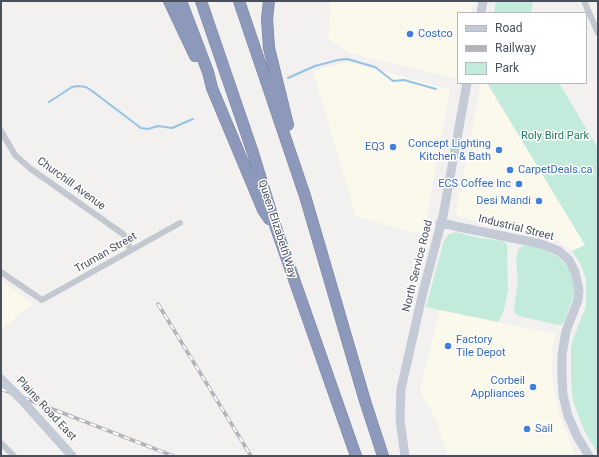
<!DOCTYPE html>
<html>
<head>
<meta charset="utf-8">
<style>
	body { margin:0 }
	#map { position:relative; width:599px; height:457px; overflow:hidden; background:#f2f1f0; font-family:Roboto,sans-serif }
	canvas { display:block }
	.frame { position:absolute; inset:0; border:2px solid #4a4f5c; pointer-events:none }
	.legend { position:absolute; left:457px; top:12px; width:130px; height:72px; box-sizing:border-box; background:#fff; border:1px solid #b7b9be; margin:0; padding:5px 7px; list-style:none; font-size:12px; color:#4a4f5c }
	.legend li { display:flex; align-items:center; gap:8px; height:20px }
	.legend b { width:20px; border:1px solid #b7b9be }
</style>
</head>
<body>
<div id="map">
<canvas width="599" height="457"></canvas>
<div class="frame"></div>
<ul class="legend">
<li><b style="height:5px;background:#c5cad7"></b>Road</li>
<li><b style="height:5px;background:#b3b4b9"></b>Railway</li>
<li><b style="height:11px;background:#c3ebdb"></b>Park</li>
</ul>
</div>
<script>
const context = document.querySelector('canvas').getContext('2d');
context.lineJoin = 'round';
function paint(path, color) {
  context.fillStyle = color;
  context.fill(path, 'evenodd');
}
function toPath(rows) {
  const path = new Path2D();
  for (const r of rows) {
    path.moveTo(r[0], r[1]);
    for (let i = 2; i < r.length; i += 2) path.lineTo(r[i], r[i + 1]);
  }
  return path;
}
function trace(path, color, width, dash) {
  context.strokeStyle = color;
  context.lineWidth = width;
  context.lineCap = dash ? 'butt' : 'round';
  context.setLineDash(dash || []);
  context.stroke(path);
}
function label(font, color, halo, rows, align = 'center') {
  context.font = font + ' Roboto,sans-serif';
  context.lineWidth = 3;
  context.setLineDash([]);
  context.textBaseline = 'middle';
  context.strokeStyle = halo;
  context.fillStyle = color;
  for (const [text, x, y, turn = 0] of rows) {
    context.save();
    context.translate(x, y);
    context.rotate((+turn || 0) * Math.PI / 180);
    context.textAlign = isNaN(turn) ? turn : align;
    if (halo) context.strokeText(text, 0, 0);
    context.fillText(text, 0, 0);
    context.restore();
  }
}
const commercial = toPath([
	[331,1,473,1,471,13,458,13,458,79,349,53,328,39],
	[349,62,450,90,423,236,356,216,313,71],
	[481,83,487,83,585,245,572,251,562,243,552,238,457,216,456,211],
	[1,280,33,304,1,329],
	[440,310,556,334,552,348,552,377,556,401,563,425,576,456,448,456,437,422,420,390]
]);
const green = toPath([
	[496,1,533,1,531,13,494,13],
	[487,83,559,83,598,148,598,454,585,432,579,417,573,401,571,383,571,347,575,334,586,307,586,279,580,263,572,251,585,245],
	[456,232,479,238,503,241,507,244,508,290,504,310,498,322,426,307,444,240,449,234],
	[522,246,527,246,539,248,557,256,564,262,570,272,574,285,574,294,565,321,562,324,558,325,519,316,515,313,514,308,518,281,516,259,518,250]
]);
const stream = toPath([
	[288,78,315,66,338,60,347,59,375,67,393,81,404,80,436,89],
	[49,102,72,87,78,86,86,87,92,91,141,128,148,129,158,126,172,128,193,119]
]);
const street = toPath([
	[584,1,598,33],
	[1,131,15,155,31,169,123,234,127,239,130,250],
	[1,272,42,300,180,223],
	[1,443,14,456]
]);
const secondary = toPath([
	[481,13,483,1],
	[440,223,541,244,559,251,569,260,575,272,579,290,578,300,566,331,562,355,562,376,563,395,568,416,577,436,589,456],
	[55,437,72,456],
	[405,456,400,420,401,389,423,292,443,216,467,83]
]);
const highway = toPath([
	[169,1,195,56],
	[181,1,208,72,212,88,263,210,269,219],
	[201,1,253,153,276,228,356,456],
	[239,1,305,196,365,401,383,456],
	[269,1,267,19,269,48,288,125]
]);
const rail = toPath([
	[158,304,251,456],
	[1,389,173,456]
]);
const secondaryBridge = toPath([
	[1,379,20,398,55,437]
]);
const markers = [
	[410,34,4,"#3f7fe0"],
	[393,147,4,"#3f7fe0"],
	[499,150,4,"#3f7fe0"],
	[510,170,4,"#3f7fe0"],
	[519,184,4,"#3f7fe0"],
	[539,201,4,"#3f7fe0"],
	[448,346,4,"#3f7fe0"],
	[533,387,4,"#3f7fe0"],
	[527,429,4,"#3f7fe0"]
];
const shopNames = [
	["Costco",418,34,"left"],
	["Concept Lighting",491,144],
	["Kitchen & Bath",491,157],
	["EQ3",385,147],
	["CarpetDeals.ca",518,170,"left"],
	["ECS Coffee Inc",511,184],
	["Desi Mandi",531,201],
	["Factory",456,340,"left"],
	["Tile Depot",456,353,"left"],
	["Corbeil",525,381],
	["Appliances",525,394],
	["Sail",535,429,"left"]
];
const parkNames = [
	["Roly Bird Park",555,136]
];
const streetNames = [
	["Churchill Avenue",71,184,36],
	["Industrial Street",516,228,14],
	["Queen Elizabeth Way",277,229,72],
	["Truman Street",106,253,-30],
	["North Service Road",418,266,-76],
	["Plains Road East",46,409,47]
];
paint(commercial, '#fbf9ec');
paint(green, '#c3ebdb');
trace(stream, '#95c3e4', 2);
trace(highway, '#7884a5', 12);
trace(street, '#c2c7d0', 6);
trace(secondary, '#c5cad7', 9);
trace(highway, '#8d99ba', 11);
trace(rail, '#b3b4b9', 3.5);
trace(rail, '#fff', 2, [6]);
trace(secondaryBridge, '#c5cad7', 9);
for (const [x, y, r, color] of markers) {
  const dot = new Path2D();
  dot.arc(x, y, r, 0, 2 * Math.PI);
  context.fillStyle = color;
  context.fill(dot);
  trace(dot, '#fff', 1.5);
}
label('11px', '#366cbe', '#fff', shopNames, 'right');
label('11px', '#21775e', '#fff', parkNames);
label('11px', '#4a4f5c', '#fff', streetNames);
</script>
</body>
</html>
